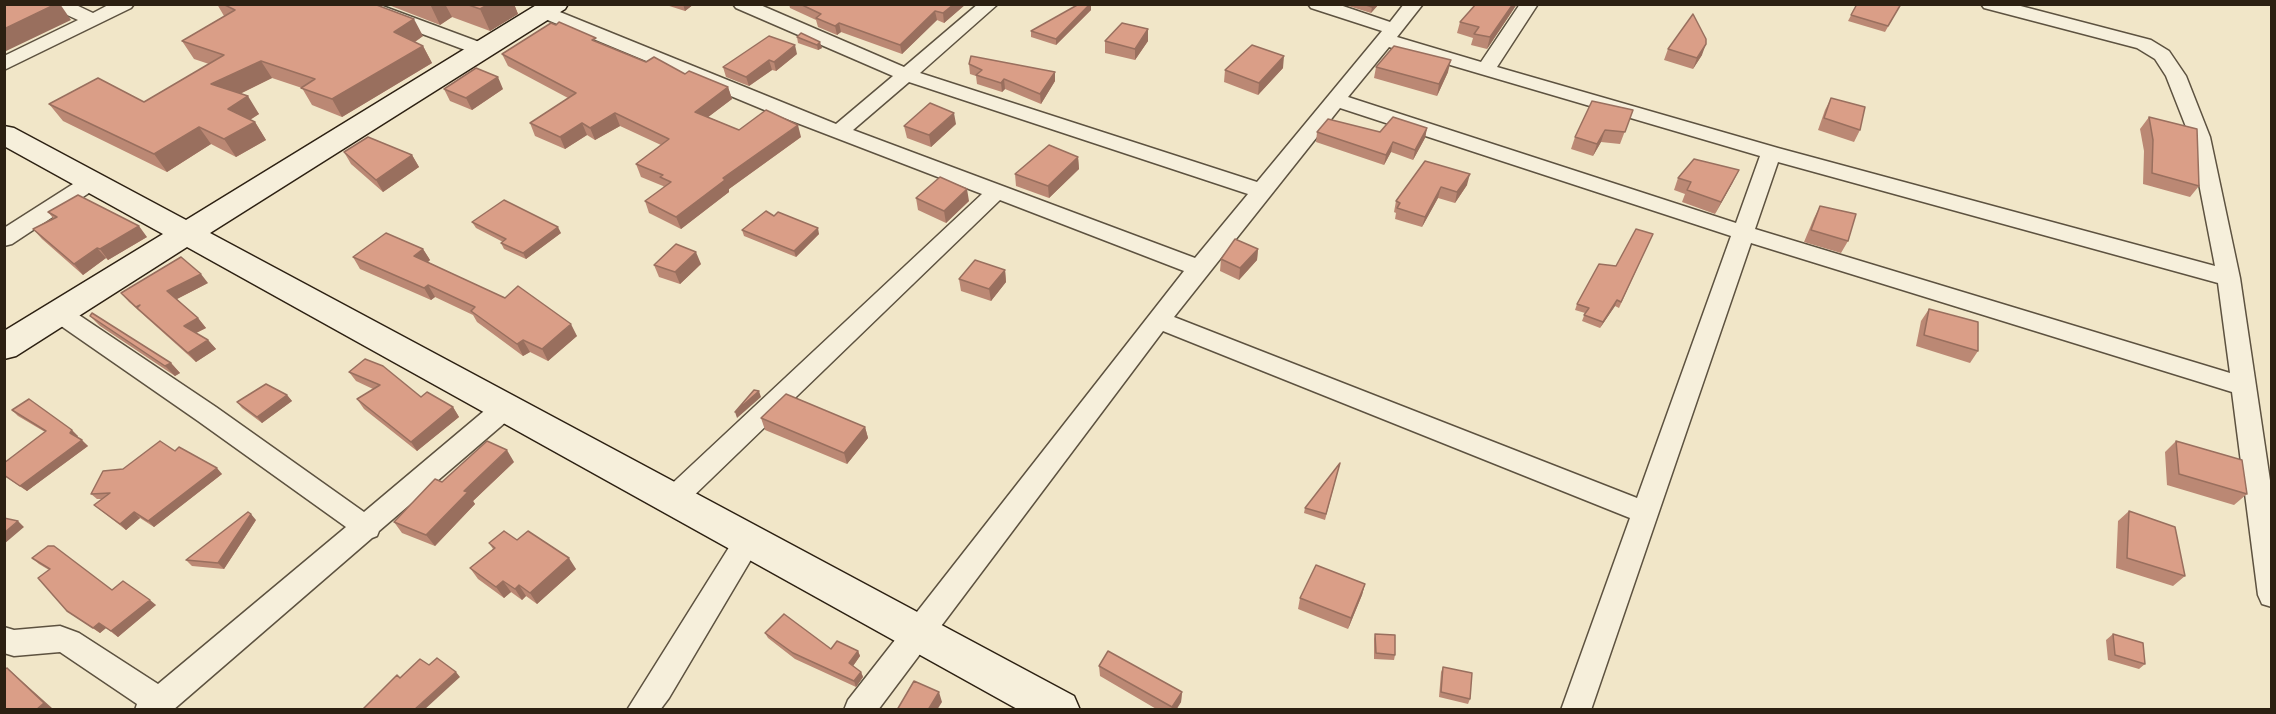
<!DOCTYPE html>
<html>
<head>
<meta charset="utf-8">
<style>
	body { margin:0 }
	#map { position:relative; width:2276px; height:714px; overflow:hidden; background:#f1e6c8; font-family:"Libre Bodoni",serif }
	canvas { display:block }
	.frame { position:absolute; inset:0; border:6px solid #2c2012; pointer-events:none }
</style>
</head>
<body>
<div id="map">
<canvas width="2276" height="714"></canvas>
<div class="frame"></div>
</div>
<script>
const context = document.querySelector('canvas').getContext('2d');
context.lineJoin = 'round';
function toPath(rows) {
  const path = new Path2D();
  for (const r of rows) {
    path.moveTo(r[0], r[1]);
    for (let i = 2; i < r.length; i += 2) path.lineTo(r[i], r[i + 1]);
  }
  return path;
}
function trace(path, color, width, dash) {
  context.strokeStyle = color;
  context.lineWidth = width;
  context.lineCap = dash ? 'butt' : 'round';
  context.setLineDash(dash || []);
  context.stroke(path);
}
function paint(path, color) {
  context.fillStyle = color;
  context.fill(path, 'evenodd');
}
const street = toPath([
	[49,4,74,4,93,13,110,4,134,4,131,8,4,70,4,56,78,20,52,8,49,4],
	[350,4,377,4,490,46,492,50,490,54,476,54,353,8,350,4],
	[733,4,758,4,904,67,978,4,998,4,920,73,1257,182,1382,31,1311,8,1308,4,1337,4,1390,22,1404,4,1423,4,1397,37,1481,62,1520,4,1538,4,1497,67,1778,148,2215,266,2190,137,2166,76,2155,59,2137,48,1984,8,1981,4,2013,4,2151,40,2169,51,2186,76,2210,137,2240,278,2272,494,2272,607,2262,604,2258,595,2232,392,1751,243,1591,710,1561,710,1630,518,1163,331,878,710,844,710,848,700,1184,271,1000,200,681,508,672,511,663,508,659,500,663,492,982,194,779,116,538,16,535,12,538,8,544,7,550,8,836,124,893,76,736,8,733,4],
	[1389,47,1760,156,1736,223,1348,97,1389,47],
	[909,82,1248,194,1195,258,853,130,909,82],
	[1340,108,1731,236,1637,498,1174,317,1340,108],
	[1778,162,2218,283,2230,373,1755,229,1778,162],
	[91,175,98,177,101,182,98,187,12,244,4,246,4,228,84,177,91,175],
	[59,305,67,307,216,407,364,512,496,401,505,398,514,401,517,408,514,415,379,531,377,536,372,538,173,710,135,710,137,704,60,652,14,656,4,653,4,627,14,630,60,626,79,633,158,684,346,527,198,421,51,319,47,313,51,307,59,305],
	[748,530,758,533,762,541,669,698,660,710,627,710,738,533,748,530]
]);
const secondary = toPath([
	[538,4,568,4,565,9,210,233,1074,696,1080,710,1019,710,187,247,16,356,4,359,4,331,163,234,4,146,4,126,14,128,186,220,538,4]
]);
const wall = toPath([
	[217,4,374,4,423,36,415,42,423,46,432,63,342,117,312,105,302,88,272,78,240,94,259,114,250,120,255,122,266,140,236,157,211,144,167,172,63,121,49,104,144,102,209,64,194,59,182,41,224,16],
	[386,4,514,4,518,14,490,31,452,17,440,25],
	[663,4,694,4,685,11],
	[789,4,966,4,944,23,937,20,902,54,841,32,837,35,818,27,816,20,790,8],
	[1079,4,1091,4,1091,10,1056,45,1031,37,1031,31],
	[1342,4,1379,4,1371,13],
	[1517,4,1487,49,1471,45,1473,38,1457,33,1460,22],
	[1857,4,1901,4,1885,32,1848,21],
	[1148,29,1148,41,1135,60,1105,53,1105,41],
	[801,33,822,48,818,50,798,43,797,37],
	[597,42,646,62,728,87,732,99,708,117,739,130,801,137,729,189,729,192,681,229,649,213,645,201,664,187,663,186,641,177,636,164,661,145,620,126,595,140,587,135,565,149,535,136,530,123,568,98,508,66,502,54],
	[1668,49,1702,55,1693,69,1664,60],
	[797,54,776,71,772,70,749,86,726,77,723,67],
	[969,64,1055,81,1041,104,1005,89,1002,92,977,84,976,76,970,74],
	[1376,67,1448,72,1437,96,1374,78],
	[1283,68,1258,95,1224,82,1225,70],
	[444,89,503,89,472,110,450,101],
	[1831,98,1860,130,1854,142,1818,130,1825,110],
	[1633,110,1620,144,1601,142,1593,156,1571,149,1575,137],
	[2149,117,2199,186,2190,197,2143,184,2144,151,2140,129],
	[956,124,931,147,907,138,904,126],
	[1427,128,1425,138,1413,160,1391,152,1384,165,1316,142,1317,132,1380,132],
	[344,152,412,155,419,167,383,192,351,164],
	[1078,157,1079,169,1049,198,1016,186,1015,174],
	[1425,161,1467,185,1455,203,1438,198,1422,227,1395,219,1396,213,1394,212,1396,201],
	[1678,178,1733,182,1715,214,1682,202,1685,194,1674,190],
	[916,198,969,201,946,223,918,210],
	[1820,206,1848,241,1841,253,1804,242,1814,218],
	[48,212,147,237,108,260,106,258,83,275,42,239,33,229,53,218],
	[774,216,819,234,796,257,744,236,742,230],
	[472,222,561,233,526,259,504,249,501,243,503,242,476,228],
	[1653,234,1619,308,1615,306,1600,328,1582,321,1585,313,1575,310,1577,304,1616,266],
	[423,249,430,260,428,262,577,336,548,361,530,352,523,356,477,322,473,315,435,297,431,300,360,269,353,257],
	[1258,249,1257,260,1239,280,1220,271,1221,259],
	[701,264,680,284,659,277,654,265],
	[1005,270,1006,282,991,301,961,291,959,279],
	[208,283,177,299,198,318,206,328,196,333,208,340,216,349,196,362,129,302,121,293],
	[1929,309,1978,351,1970,363,1916,346,1921,321],
	[90,316,171,363,180,373,175,376,100,326],
	[349,372,453,407,459,417,417,451,364,409,357,399,373,389,356,381],
	[287,395,292,401,262,423,242,408,237,402],
	[12,410,78,436,77,437,88,446,27,491,4,476,4,463,45,432,18,416],
	[761,418,865,427,868,438,847,464,765,430],
	[2176,441,2247,494,2234,505,2167,485,2165,452],
	[175,451,222,474,154,527,140,518,126,530,94,505,102,499,97,499,91,494,123,469],
	[514,462,473,501,475,504,435,546,402,533,394,522,442,482],
	[1340,463,1325,520,1304,513,1305,508],
	[2129,511,2185,576,2173,586,2116,568,2118,521],
	[256,520,224,569,192,566,186,560],
	[517,540,576,569,537,604,526,596,522,600,511,592,504,598,478,579,470,568,493,549,489,543],
	[32,558,112,590,156,605,118,637,106,628,100,633,67,611,49,570,39,564],
	[1365,584,1362,595,1348,629,1298,609,1300,598],
	[765,633,831,649,858,651,860,656,853,666,861,672,863,677,856,687,795,659,768,638],
	[1375,634,1395,655,1394,660,1374,659,1374,639],
	[2113,634,2145,664,2139,669,2108,660,2106,640],
	[1099,666,1182,692,1181,702,1176,710,1158,710,1100,676],
	[1443,667,1470,699,1468,704,1439,697,1441,672]
]);
const shadedWall = toPath([
	[56,4,60,4,71,20,4,52,4,29],
	[430,4,445,4,452,17,440,25],
	[489,4,514,4,518,14,490,31,480,9],
	[683,4,694,4,685,11],
	[954,4,966,4,944,23,943,13],
	[1090,4,1091,4,1091,10,1056,45,1056,39],
	[1374,4,1379,4,1371,13,1372,7],
	[1513,4,1517,4,1487,49,1490,37],
	[935,11,937,20,902,54,900,45],
	[414,19,423,36,403,50,394,32],
	[839,23,841,32,837,35,835,26],
	[1148,29,1148,41,1135,60,1135,49],
	[820,42,822,48,818,50,817,45],
	[1706,44,1702,55,1693,69,1697,58],
	[795,45,797,54,776,71,774,62],
	[423,46,432,63,342,117,332,99],
	[1284,56,1283,68,1258,95,1259,83],
	[769,60,772,70,749,86,746,77],
	[1451,60,1448,72,1437,96,1439,84],
	[261,61,272,78,223,102,211,84],
	[1055,72,1055,81,1041,104,1040,94],
	[498,77,503,89,472,110,466,98],
	[1004,79,1005,89,1002,92,1001,83],
	[728,87,732,99,699,124,695,112],
	[248,96,259,114,240,126,228,109],
	[615,113,620,126,595,140,590,128],
	[954,113,956,124,931,147,929,135],
	[255,122,266,140,236,157,224,139],
	[582,123,587,135,565,149,560,137],
	[798,125,801,137,729,189,729,192,681,229,676,217,723,178],
	[199,127,211,144,167,172,154,154],
	[1427,128,1425,138,1413,160,1415,150],
	[1605,130,1601,142,1593,156,1597,144],
	[1393,142,1391,152,1384,165,1386,155],
	[412,155,419,167,383,192,376,180],
	[1078,157,1079,169,1049,198,1048,186],
	[1739,170,1733,182,1715,214,1721,202],
	[1470,174,1467,185,1455,203,1457,192],
	[1441,187,1438,198,1422,227,1425,217],
	[967,189,969,201,946,223,944,211],
	[139,226,147,237,108,260,100,249],
	[558,227,561,233,526,259,523,253],
	[818,228,819,234,796,257,794,251],
	[97,248,106,258,83,275,74,264],
	[423,249,430,260,421,268,414,256],
	[1258,249,1257,260,1239,280,1240,268],
	[696,252,701,264,680,284,675,272],
	[1005,270,1006,282,991,301,989,289],
	[201,274,208,283,175,300,167,291],
	[428,285,435,297,431,300,424,288],
	[1617,300,1615,306,1600,328,1603,322],
	[198,318,206,328,192,335,184,326],
	[571,324,577,336,548,361,542,349],
	[208,340,216,349,196,362,188,353],
	[523,340,530,352,523,356,517,344],
	[171,363,180,373,175,376,165,366],
	[759,391,761,397,737,418,735,412],
	[287,395,292,401,262,423,257,417],
	[453,407,459,417,417,451,411,442],
	[865,427,868,438,847,464,844,453],
	[72,430,78,436,76,439,70,433],
	[82,440,88,446,27,491,20,486],
	[507,450,514,462,473,501,475,504,435,546,426,535,464,491],
	[217,468,222,474,154,527,148,521],
	[134,512,140,518,126,530,120,524],
	[251,514,256,520,224,569,218,563],
	[18,521,24,527,4,544,4,533],
	[569,558,576,569,537,604,530,593],
	[503,581,511,592,504,598,496,587],
	[1365,584,1362,595,1348,629,1351,618],
	[519,585,526,596,522,600,515,589],
	[150,600,156,605,118,637,111,631],
	[99,623,106,628,100,633,93,628],
	[858,651,860,656,851,669,849,663],
	[7,668,14,674,52,708,50,710,36,710],
	[456,672,460,677,424,710,414,710],
	[861,672,863,677,856,687,854,681],
	[939,692,942,702,937,710,928,710],
	[1182,692,1181,702,1176,710,1172,710,1172,707]
]);
const building = toPath([
	[4,4,56,4,4,29,4,4],
	[223,4,374,4,414,19,394,32,423,46,332,99,301,88,315,79,261,61,211,84,248,96,228,109,255,122,224,139,199,127,154,154,49,104,98,78,144,102,224,55,182,41,235,10,223,4],
	[466,4,489,4,480,9,466,4],
	[800,4,954,4,943,13,935,11,900,45,839,23,835,26,816,18,821,14,800,4],
	[1079,4,1090,4,1056,39,1031,31,1079,4],
	[1363,4,1374,4,1372,7,1363,4],
	[1476,4,1513,4,1490,37,1474,34,1479,27,1460,22,1476,4],
	[1857,4,1901,4,1888,26,1851,15,1857,4],
	[1693,14,1706,39,1706,44,1697,58,1668,49,1693,14],
	[559,22,596,38,592,40,646,62,654,57,685,74,689,71,728,87,695,112,739,130,766,110,798,125,723,178,725,180,676,217,645,201,671,182,660,177,663,175,636,164,669,139,615,113,590,128,582,123,560,137,530,123,576,93,502,54,551,23,556,25,559,22],
	[1122,23,1148,29,1135,49,1105,41,1122,23],
	[801,33,820,42,817,45,797,37,801,33],
	[769,36,795,45,774,62,769,60,746,77,723,67,769,36],
	[1252,45,1284,56,1259,83,1225,70,1252,45],
	[1394,46,1451,60,1439,84,1376,67,1394,46],
	[971,56,1055,72,1040,94,1004,79,1001,83,976,75,982,70,969,64,971,56],
	[476,68,498,77,466,98,444,89,476,68],
	[1831,98,1865,107,1860,130,1824,118,1831,98],
	[1592,101,1633,110,1625,132,1605,130,1597,144,1575,137,1592,101],
	[930,103,954,113,929,135,904,126,930,103],
	[1393,117,1427,128,1415,150,1393,142,1386,155,1317,132,1328,119,1380,132,1393,117],
	[2149,117,2197,129,2199,186,2152,173,2153,140,2149,117],
	[368,137,412,155,376,180,344,152,368,137],
	[1049,145,1078,157,1048,186,1015,174,1049,145],
	[1694,159,1739,170,1721,202,1687,190,1691,182,1678,178,1694,159],
	[1425,161,1470,174,1457,192,1441,187,1425,217,1397,208,1400,203,1396,201,1425,161],
	[940,177,967,189,944,211,916,198,940,177],
	[78,195,139,226,100,249,97,248,74,264,33,229,57,217,48,212,78,195],
	[504,200,558,227,523,253,501,243,506,239,472,222,504,200],
	[1820,206,1856,214,1848,241,1811,230,1820,206],
	[766,211,774,216,778,212,818,228,794,251,742,230,766,211],
	[1636,229,1653,234,1621,302,1617,300,1603,322,1584,315,1589,308,1577,304,1599,264,1616,266,1636,229],
	[386,233,423,249,414,256,505,298,518,286,571,324,542,349,523,340,517,344,471,311,475,307,428,285,424,288,353,257,386,233],
	[1235,239,1258,249,1240,268,1221,259,1235,239],
	[676,244,696,252,675,272,654,265,676,244],
	[181,257,201,274,167,291,198,318,184,326,208,340,188,353,137,308,140,305,136,307,121,293,181,257],
	[975,260,1005,270,989,289,959,279,975,260],
	[1929,309,1978,322,1978,351,1924,335,1929,309],
	[92,313,171,363,165,366,90,316,92,313],
	[365,359,383,366,421,397,427,392,453,407,411,442,357,399,380,385,349,372,365,359],
	[266,384,287,395,257,417,237,402,266,384],
	[754,390,759,391,735,412,754,390],
	[786,394,865,427,844,453,761,418,786,394],
	[29,399,72,430,70,433,82,440,20,486,4,475,4,463,46,431,12,410,29,399],
	[160,441,175,451,179,447,217,468,148,521,134,512,120,524,94,505,110,493,91,494,103,471,123,469,160,441],
	[487,441,507,450,464,491,468,492,426,535,394,522,435,479,442,482,487,441],
	[2176,441,2242,460,2247,494,2179,474,2176,441],
	[1340,463,1326,514,1305,508,1340,463],
	[2129,511,2175,527,2185,576,2127,558,2129,511],
	[248,512,251,514,218,563,186,560,248,512],
	[4,518,18,521,4,533,4,518],
	[504,531,517,540,528,531,569,558,530,593,519,585,515,589,503,581,496,587,470,568,495,548,489,543,504,531],
	[48,546,54,546,112,590,123,581,150,600,111,631,99,623,93,628,67,611,38,578,50,569,32,558,48,546],
	[1316,565,1365,584,1351,618,1300,598,1316,565],
	[784,614,831,649,837,641,858,651,849,663,861,672,854,681,793,653,765,633,784,614],
	[1375,634,1395,635,1395,655,1376,653,1375,634],
	[2113,634,2143,643,2145,664,2115,655,2113,634],
	[1108,651,1182,692,1172,707,1099,666,1108,651],
	[437,658,456,672,414,710,362,710,397,675,400,678,420,659,429,665,437,658],
	[1443,667,1472,673,1470,699,1441,692,1443,667],
	[7,668,44,703,36,710,4,710,4,670,7,668],
	[914,681,939,692,928,710,897,710,914,681]
]);
trace(street, '#5d5240', 3);
trace(secondary, '#2c2012', 3);
paint(street, '#f6efdb');
paint(secondary, '#f6efdb');
paint(wall, '#bb8874');
paint(shadedWall, '#996f5e');
paint(building, '#da9e87');
trace(building, '#996f5e', 1.5);
</script>
</body>
</html>
